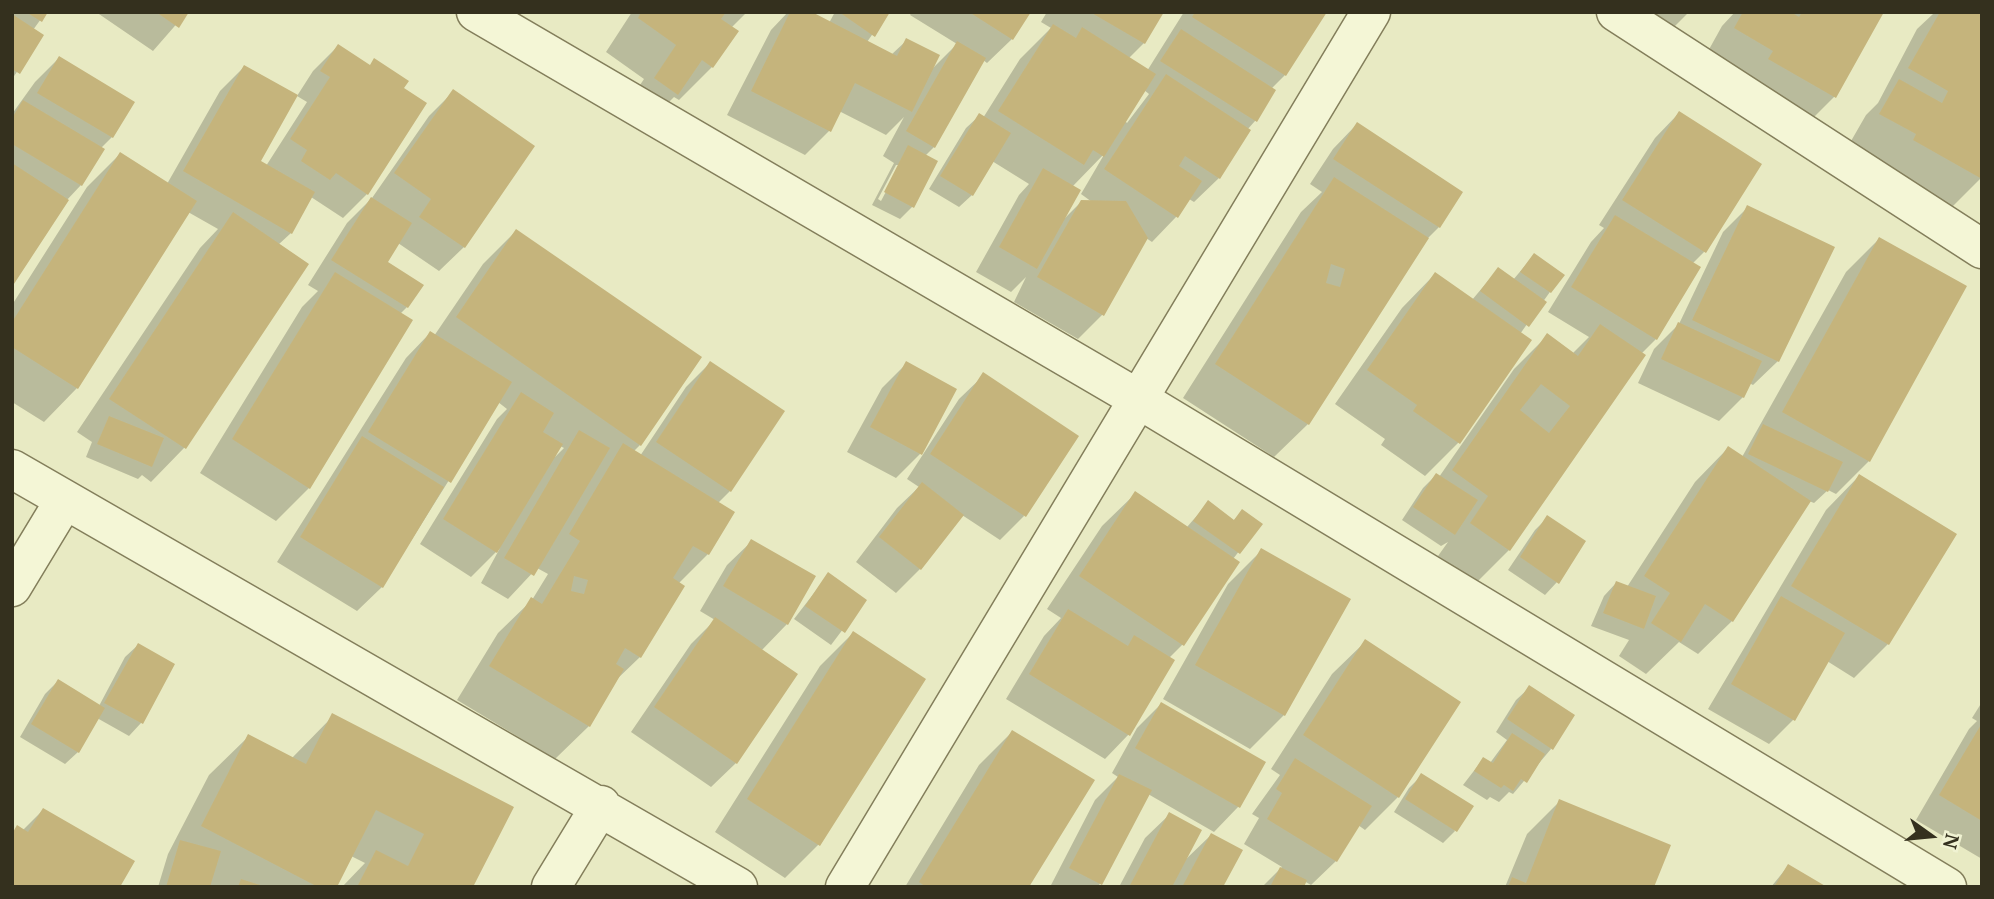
<!DOCTYPE html>
<html>
<head>
<meta charset="utf-8">
<style>
	body { margin:0 }
	#map { position:relative; width:1994px; height:899px; overflow:hidden; background:#e8eac3; font-family:"PT Serif",serif }
	canvas { display:block }
	.frame { position:absolute; inset:0; border:14px solid #34301e; pointer-events:none }
	.north { position:absolute; left:1896px; top:801px; width:70px; height:70px; -webkit-text-stroke:5px #f0f2d2; paint-order:stroke; rotate:105deg; font-size:19px; font-weight:700; line-height:28px; text-align:center; color:#34301e }
	.north::after { content:''; display:block; margin:auto; width:24px; height:32px; background:#34301e; clip-path:polygon(50% 0,100% 100%,50% 72%,0 100%) }
</style>
</head>
<body>
<div id="map">
<canvas width="1994" height="899"></canvas>
<div class="frame"></div>
<div class="north">N</div>
</div>
<script>
const context = document.querySelector('canvas').getContext('2d');
context.lineJoin = 'round';
function paint(path, color) {
  context.fillStyle = color;
  context.fill(path, 'evenodd');
}
function toPath(rows) {
  const path = new Path2D();
  for (const r of rows) {
    path.moveTo(r[0], r[1]);
    for (let i = 2; i < r.length; i += 2) path.lineTo(r[i], r[i + 1]);
  }
  return path;
}
function trace(path, color, width, dash) {
  context.strokeStyle = color;
  context.lineWidth = width;
  context.lineCap = dash ? 'butt' : 'round';
  context.setLineDash(dash || []);
  context.stroke(path);
}
const shadow = toPath([
	[12,12,46,12,33,30,42,36,12,79],
	[96,12,187,12,153,51],
	[632,12,747,12,731,28,712,67,679,100,674,97,644,127,622,112,644,79,606,52],
	[788,12,808,12,829,23,835,12,888,12,867,42,891,55,907,40,933,68,957,44,910,15,912,12,1028,12,1012,39,987,63,983,60,934,147,925,156,913,206,900,219,872,205,894,163,883,156,904,117,886,135,839,111,829,131,805,155,727,115,771,30],
	[896,165,900,165,881,201,878,199],
	[1047,12,1162,12,1144,43,1128,59,1147,71,1184,12,1325,12,1285,75,1271,89,1255,121,1247,130,1219,178,1194,202,1189,199,1176,217,1152,242,1146,238,1103,314,1078,339,1014,302,1026,277,1011,292,976,272,1019,195,1029,184,992,161,972,195,959,207,929,189,966,128,979,116,983,118,1020,59,1051,28,1041,22],
	[1144,90,1149,94,1127,123,1125,121],
	[1105,153,1081,194,1092,202,1082,201,1064,219,1072,187],
	[1620,12,1689,12,1665,36],
	[1735,12,1882,12,1834,97,1801,130,1702,62,1722,26],
	[1930,12,1982,12,1981,178,1948,211,1847,148,1866,115,1878,103,1917,29,1933,14],
	[338,46,402,88,367,194,343,218,311,197,291,233,278,245,307,265,184,448,151,482,142,475,138,479,86,457,92,442,77,432,200,248,218,229,188,212,77,388,44,422,12,402,12,305,87,187,120,154,167,184,220,91,244,67,259,162,266,166,307,102,297,96,313,71],
	[59,58,112,137,100,149,81,185,66,201,12,283,12,114,35,82],
	[453,92,464,247,439,271,398,243,386,263,407,307,400,314,309,488,276,521,200,473,302,307,318,291,308,285,347,223,372,198,429,116],
	[1679,113,1704,252,1692,264,1656,339,1641,354,1509,550,1476,583,1438,556,1448,542,1441,546,1402,520,1423,488,1436,475,1439,477,1514,369,1547,336,1572,354,1589,337,1548,312,1591,242,1604,228,1599,225,1655,138],
	[1357,124,1439,227,1424,242,1308,424,1274,457,1183,398,1301,212,1322,192,1310,184,1333,149],
	[1748,207,1778,361,1753,385,1749,383,1743,397,1719,421,1638,383,1654,349,1679,324,1723,232],
	[516,231,640,445,633,452,640,456,686,387,710,363,730,491,718,503,708,554,678,584,640,657,615,681,589,726,555,759,457,700,498,633,532,600,548,574,537,568,508,599,481,583,500,548,471,577,420,544,497,419,507,409,498,402,382,587,357,611,277,562,406,358,430,333,434,336,483,264],
	[560,446,564,448,555,457],
	[1879,239,1869,461,1836,494,1828,490,1814,503,1809,501,1732,621,1698,654,1679,642,1646,674,1619,656,1629,640,1591,626,1604,596,1616,583,1627,587,1695,482,1728,448,1742,457,1846,272],
	[1534,255,1562,275,1520,334,1462,439,1425,476,1381,445,1385,439,1335,404,1402,308,1435,274,1472,300,1498,269,1513,280],
	[906,364,922,452,896,478,847,452,882,388],
	[984,375,1024,516,1000,540,962,515,920,569,896,593,856,562,897,508,919,487,907,479,959,399],
	[1859,476,1954,535,1888,644,1854,678,1827,661,1793,720,1769,744,1708,709,1826,510],
	[1136,493,1187,527,1208,503,1233,521,1243,511,1260,524,1233,559,1183,644,1169,658,1129,734,1105,759,1006,699,1044,636,1061,618,1047,609,1102,526],
	[1547,518,1557,582,1545,595,1508,570,1535,530],
	[752,541,787,624,761,651,736,763,711,787,631,732,691,644,715,620,700,611,727,565],
	[1261,551,1348,600,1284,715,1250,749,1163,699,1228,584],
	[828,575,865,600,831,645,794,619],
	[853,633,818,845,785,878,715,832,820,666],
	[1366,641,1398,797,1365,830,1358,825,1336,861,1311,885,1304,881,1302,887,1262,887,1282,867,1244,844,1259,818,1252,814,1280,775,1271,769,1332,674],
	[138,645,173,665,141,723,129,736,97,718,78,752,65,764,20,737,45,694,58,681,99,706,125,657],
	[1529,688,1551,749,1513,794,1509,792,1499,802,1490,797,1487,800,1463,785,1483,759,1490,763,1507,740,1496,732,1516,700],
	[1982,702,1982,859,1916,820,1969,729,1977,721,1972,718],
	[1161,704,1264,763,1238,807,1214,832,1148,794,1098,887,1050,887,1095,800,1118,777,1112,773,1137,728],
	[333,716,471,887,342,887,365,863,351,856,335,887,158,887,168,854,209,775,249,736,292,758],
	[1012,732,1027,887,905,887,979,765],
	[1421,776,1455,831,1443,843,1394,812,1409,788],
	[1560,801,1652,887,1505,887,1527,834],
	[43,810,12,887,12,833,18,827,23,830],
	[1170,814,1184,861,1211,835,1221,887,1119,887,1145,838],
	[1788,866,1824,887,1771,887]
]);
const building = toPath([
	[26,12,48,12,42,22],
	[156,12,189,12,179,28],
	[641,12,726,12,721,19,739,31,713,68,702,60,678,95,654,78,676,45,638,18],
	[790,12,812,12,897,56,906,38,940,55,912,112,855,83,831,132,751,91],
	[839,12,890,12,875,37],
	[969,12,1031,12,1013,40],
	[1090,12,1164,12,1145,44],
	[1195,12,1327,12,1286,76,1192,17],
	[1743,12,1791,12,1799,17,1802,12,1884,12,1836,98,1768,59,1773,51,1734,28],
	[1940,12,1982,12,1982,179,1913,140,1916,134,1879,114,1899,79,1942,103,1948,91,1908,68],
	[12,14,44,35,20,74,12,69],
	[1053,24,1076,38,1082,27,1156,74,1104,157,1093,150,1084,165,998,111],
	[1181,29,1276,90,1257,122,1160,61],
	[957,41,986,58,935,148,906,131],
	[338,44,370,65,374,58,409,81,404,88,427,103,368,195,336,173,330,180,301,161,307,150,290,139,330,77,320,71],
	[59,56,135,102,113,138,37,93],
	[244,65,298,95,261,161,315,192,292,234,183,171],
	[1166,74,1251,130,1220,179,1185,156,1179,166,1202,181,1178,218,1104,169],
	[453,89,535,146,465,248,419,217,431,199,394,173],
	[23,100,105,149,82,186,12,144,12,118],
	[1679,111,1762,164,1706,253,1622,200],
	[979,113,1011,133,973,196,940,176],
	[1357,122,1463,192,1440,228,1333,159],
	[908,145,938,161,914,208,884,192],
	[120,152,197,201,78,389,12,347,12,322],
	[12,163,69,200,12,287],
	[1043,168,1081,190,1037,269,999,247],
	[1334,177,1429,238,1309,425,1215,364],
	[1331,264,1345,269,1340,287,1326,283],
	[371,197,412,223,388,262,424,285,408,308,331,260],
	[1081,200,1126,201,1148,238,1104,316,1037,277],
	[1747,205,1835,247,1779,362,1692,320],
	[233,212,309,264,186,449,109,399],
	[1615,215,1701,267,1657,340,1571,287],
	[516,229,702,357,641,446,456,317],
	[1879,237,1967,286,1870,462,1782,412],
	[1534,253,1565,275,1551,293,1520,272],
	[1498,267,1547,302,1529,327,1480,291],
	[335,272,413,320,310,489,232,439],
	[1435,272,1532,340,1460,444,1413,411,1417,405,1367,370],
	[1678,322,1762,361,1744,398,1661,359],
	[1600,324,1646,355,1510,551,1470,523,1488,496,1452,470,1547,333,1578,356],
	[1541,384,1570,406,1549,433,1520,410],
	[430,331,512,382,451,483,368,432],
	[710,361,785,411,731,492,656,442],
	[906,361,957,389,922,455,870,427],
	[983,372,1079,436,1026,517,930,454],
	[521,392,554,413,543,432,563,444,497,553,443,519],
	[109,416,164,438,152,467,97,444],
	[1763,424,1843,462,1828,492,1748,454],
	[579,430,610,448,534,576,504,558],
	[362,436,444,487,383,588,300,537],
	[623,443,735,512,709,555,693,546,673,578,685,586,641,658,625,648,616,664,624,669,590,727,489,666,531,597,542,604,580,541,569,534],
	[574,576,588,580,584,594,571,591],
	[1728,446,1811,501,1733,622,1705,604,1681,642,1651,623,1670,593,1644,576],
	[1436,473,1478,500,1455,535,1413,507],
	[1859,474,1957,534,1889,645,1791,586],
	[922,482,964,515,921,570,879,537],
	[1135,491,1240,562,1184,646,1079,576],
	[1208,500,1234,520,1242,509,1263,524,1240,554,1193,521],
	[1547,515,1586,541,1559,584,1520,557],
	[751,539,816,576,788,625,723,586],
	[1261,548,1351,599,1285,716,1195,665],
	[828,572,867,600,845,633,805,606],
	[1616,581,1656,596,1644,629,1603,613],
	[1781,596,1845,633,1795,721,1731,684],
	[1068,609,1128,646,1134,635,1175,660,1130,736,1029,674],
	[715,617,798,674,737,764,654,707],
	[853,631,926,679,820,846,747,799],
	[1365,639,1461,702,1399,798,1303,735],
	[138,643,175,664,143,724,104,703],
	[58,679,105,708,79,753,31,724],
	[1529,685,1575,715,1553,750,1507,719],
	[1161,702,1266,762,1240,808,1135,748],
	[332,713,514,807,473,887,357,887,376,850,408,866,424,834,376,810,337,887,318,887,201,826,248,734,306,764],
	[1982,723,1982,821,1939,795],
	[1012,730,1095,780,1029,887,926,887,919,882],
	[1512,733,1545,754,1527,783,1521,779,1513,791,1504,785,1501,788,1474,771,1483,757,1493,763],
	[1295,758,1372,806,1337,862,1267,819,1282,793,1276,789],
	[1421,773,1474,806,1457,832,1405,799],
	[1119,774,1152,790,1102,885,1069,868],
	[1559,799,1671,845,1654,887,1508,887,1512,877,1526,883],
	[43,808,135,861,120,887,12,887,12,834,17,825,28,832],
	[1169,812,1202,830,1172,887,1129,887],
	[1211,833,1243,850,1223,887,1182,887],
	[180,840,221,851,210,887,166,887],
	[1788,864,1827,887,1774,887],
	[1280,867,1307,880,1304,887,1270,887],
	[241,879,263,886,263,887,238,887]
]);
const minor = toPath([
	[476,12,1140,400,1947,887],
	[1616,12,1982,249],
	[12,469,738,887],
	[12,587,64,501],
	[551,887,601,805],
	[845,887,1371,12]
]);
paint(shadow, '#0003');
paint(building, '#c5b47c');
trace(minor, '#837e5b', 41);
trace(minor, '#f4f6d6', 38);
</script>
</body>
</html>
